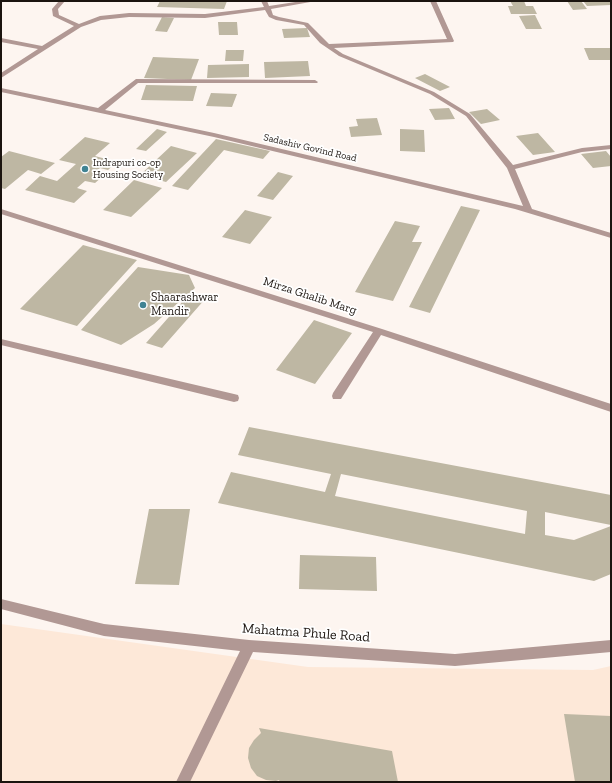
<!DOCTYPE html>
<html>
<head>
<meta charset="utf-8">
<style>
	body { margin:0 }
	#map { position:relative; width:612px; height:783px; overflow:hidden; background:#fdf5f0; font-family:"Zilla Slab",serif }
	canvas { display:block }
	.frame { position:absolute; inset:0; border:2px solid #1b140f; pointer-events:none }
</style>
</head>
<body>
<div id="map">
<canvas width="612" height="783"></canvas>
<div class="frame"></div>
</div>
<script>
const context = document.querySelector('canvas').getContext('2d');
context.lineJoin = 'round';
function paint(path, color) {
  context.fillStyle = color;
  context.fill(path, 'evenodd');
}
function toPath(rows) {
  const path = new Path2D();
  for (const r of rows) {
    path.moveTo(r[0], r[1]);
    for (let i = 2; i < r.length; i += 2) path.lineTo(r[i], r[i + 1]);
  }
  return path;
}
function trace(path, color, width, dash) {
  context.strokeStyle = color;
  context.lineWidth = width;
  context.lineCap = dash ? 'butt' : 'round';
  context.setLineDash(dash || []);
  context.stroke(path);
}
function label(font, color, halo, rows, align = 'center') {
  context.font = font + ' "Zilla Slab",serif';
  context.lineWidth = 3.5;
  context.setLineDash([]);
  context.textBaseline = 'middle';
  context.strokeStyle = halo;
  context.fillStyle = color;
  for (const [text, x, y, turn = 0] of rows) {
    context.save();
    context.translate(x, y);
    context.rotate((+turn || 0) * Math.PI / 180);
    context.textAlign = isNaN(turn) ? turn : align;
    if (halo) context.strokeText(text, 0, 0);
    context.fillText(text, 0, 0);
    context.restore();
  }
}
const built = toPath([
	[1,624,308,667,593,670,611,666,611,782,1,782]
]);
const building = toPath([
	[160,1,227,1,224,9,157,7],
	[510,1,524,1,526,6,533,6,537,14,511,14,508,6,513,6],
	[567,1,581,1,587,9,573,10],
	[583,1,611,1,611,5,587,6],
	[535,15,542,29,526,29,519,16],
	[162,17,174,18,167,32,155,31],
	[218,22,237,22,238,35,219,35],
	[307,28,310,37,284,38,282,29],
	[584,48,610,48,611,60,589,60],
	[226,50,244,50,243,61,225,61],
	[153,57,199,59,191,80,144,78],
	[308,61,310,76,265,78,264,62],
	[249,64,249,77,207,78,208,65],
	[425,74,450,87,440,91,415,78],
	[146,85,197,86,193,101,141,100],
	[211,93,237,94,232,107,206,106],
	[449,108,455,119,435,120,429,109],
	[487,109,500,120,481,124,469,112],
	[377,118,382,135,351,137,349,127,358,126,356,119],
	[157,129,167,132,146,151,136,149],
	[400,129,424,130,425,152,400,151],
	[538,133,555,152,533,155,516,136],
	[85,137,110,143,95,156,117,162,108,170,100,168,92,175,102,177,95,183,85,181,77,188,87,191,74,203,25,190,40,176,57,181,76,164,59,160],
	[216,139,270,151,263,159,224,150,188,190,172,186],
	[171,146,197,153,166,182,140,175],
	[9,151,55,163,41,174,28,170,5,189,1,188,1,157],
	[606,151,611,157,611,166,593,168,581,154],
	[278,172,293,176,273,200,257,196],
	[134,180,162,188,131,217,103,210],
	[461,206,480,210,430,313,409,307],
	[245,210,272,217,250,244,222,237],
	[395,221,420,226,412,242,422,242,393,301,355,292],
	[83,245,137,260,77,326,20,309],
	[138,267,189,275,195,288,154,324,121,345,81,330],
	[190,293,206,298,162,348,146,343],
	[314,320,352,333,315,384,276,370],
	[249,427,611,495,611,525,545,512,545,535,574,540,611,526,611,574,594,581,218,503,231,472,325,492,331,474,238,455],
	[341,474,527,511,525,534,335,496],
	[149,509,190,509,179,585,135,584],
	[300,555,376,557,377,591,299,589],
	[564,714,611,716,611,782,575,782],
	[259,728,392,751,398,782,280,782,279,780,276,781,266,780,257,776,251,768,248,758,249,748,254,740,261,733]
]);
const minor = toPath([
	[59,1,65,1,58,9,59,15,79,24,100,16,129,13,205,14,264,7,261,1,267,1,269,6,302,1,316,1,271,9,273,15,279,17,308,23,329,44,447,39,430,1,436,1,454,41,453,42,334,48,343,54,434,92,470,114,513,165,582,148,611,145,611,149,582,152,515,169,532,209,611,233,611,238,515,209,214,137,1,92,1,88,98,108,136,79,315,80,318,82,317,83,138,83,105,110,214,133,523,206,507,168,466,116,430,94,339,56,320,43,304,25,276,20,269,17,265,10,205,18,129,17,101,20,81,27,1,78,1,73,38,49,1,42,1,38,42,46,74,26,53,16,52,9,59,1],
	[1,209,382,329,611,404,611,412,381,335,341,399,333,399,332,396,333,393,373,332,1,214,1,209],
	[1,339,234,394,238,395,239,398,238,401,234,402,1,345,1,339],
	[1,599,104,624,249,640,455,654,611,640,611,652,455,666,253,652,190,782,176,782,240,651,104,636,1,609,1,599]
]);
const markers = [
	[85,169,4,"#408393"],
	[143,305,4,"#408393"]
];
const farStreetnames = [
	["Sadashiv Govind Road",310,148,13]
];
const farPoinames = [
	["Indrapuri co-op",93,163],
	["Housing Society",93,175]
];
const streetNames = [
	["Mirza Ghalib Marg",310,296,18]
];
const poiNames = [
	["Shaarashwar",151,298],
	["Mandir",151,312]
];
const nearStreetnames = [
	["Mahatma Phule Road",306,633,4]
];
paint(built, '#fde8d8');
paint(building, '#beb7a3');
paint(minor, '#b19894');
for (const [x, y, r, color] of markers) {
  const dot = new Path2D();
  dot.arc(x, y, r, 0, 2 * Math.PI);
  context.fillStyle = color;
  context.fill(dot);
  trace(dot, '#fff', 1.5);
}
label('10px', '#1b140f', '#fff', farStreetnames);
label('10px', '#1b140f', '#fff', farPoinames, 'left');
label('12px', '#1b140f', '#fff', streetNames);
label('12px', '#1b140f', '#fff', poiNames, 'left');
label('14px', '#1b140f', '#fff', nearStreetnames);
</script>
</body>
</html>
